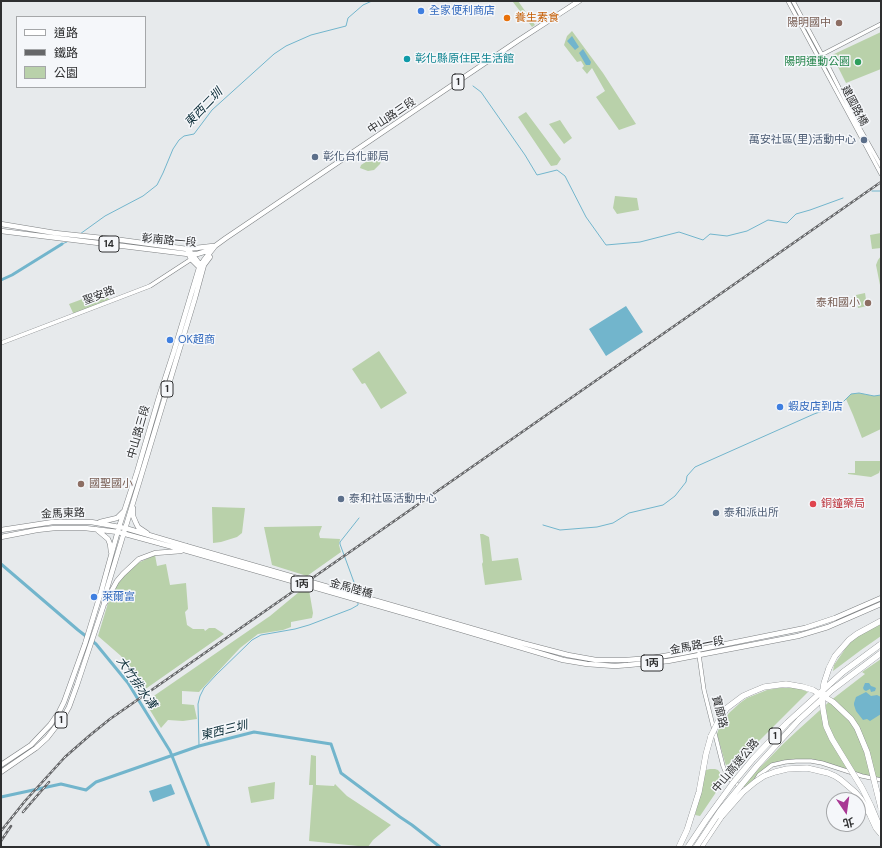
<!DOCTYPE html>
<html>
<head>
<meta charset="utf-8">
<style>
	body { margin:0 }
	#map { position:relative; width:882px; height:848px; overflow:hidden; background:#e7eaec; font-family:"DM Sans","Noto Sans TC",sans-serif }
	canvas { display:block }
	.frame { position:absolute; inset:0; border:2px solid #2e2f30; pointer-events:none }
	.legend { position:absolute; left:16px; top:16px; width:130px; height:72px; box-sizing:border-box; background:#f5f7fa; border:1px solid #a5a7a9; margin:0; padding:5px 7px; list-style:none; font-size:12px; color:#2e2f30 }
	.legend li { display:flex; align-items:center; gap:8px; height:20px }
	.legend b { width:20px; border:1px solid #a5a7a9 }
	.north { position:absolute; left:826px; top:792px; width:40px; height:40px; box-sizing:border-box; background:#f5f7fa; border:1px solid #a5a7a9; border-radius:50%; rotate:167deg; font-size:11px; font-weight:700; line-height:16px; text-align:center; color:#2e2f30 }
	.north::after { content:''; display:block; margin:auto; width:14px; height:18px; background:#a93894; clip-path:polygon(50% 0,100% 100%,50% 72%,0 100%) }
</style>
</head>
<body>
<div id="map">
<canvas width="882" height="848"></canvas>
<div class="frame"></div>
<ul class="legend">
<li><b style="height:5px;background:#fff"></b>道路</li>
<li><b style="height:5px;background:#666769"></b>鐵路</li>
<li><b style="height:11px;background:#b9d1aa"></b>公園</li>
</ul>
<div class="north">北</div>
</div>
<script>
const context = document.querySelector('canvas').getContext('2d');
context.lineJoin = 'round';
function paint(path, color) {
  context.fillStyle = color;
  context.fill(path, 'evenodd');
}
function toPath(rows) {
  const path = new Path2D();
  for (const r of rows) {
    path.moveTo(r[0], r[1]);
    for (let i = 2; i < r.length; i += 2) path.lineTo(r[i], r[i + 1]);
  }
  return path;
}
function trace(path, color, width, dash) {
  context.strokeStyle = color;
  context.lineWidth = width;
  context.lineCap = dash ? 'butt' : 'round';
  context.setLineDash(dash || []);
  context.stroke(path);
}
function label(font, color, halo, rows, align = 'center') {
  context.font = font + ' "DM Sans","Noto Sans TC",sans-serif';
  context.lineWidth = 3;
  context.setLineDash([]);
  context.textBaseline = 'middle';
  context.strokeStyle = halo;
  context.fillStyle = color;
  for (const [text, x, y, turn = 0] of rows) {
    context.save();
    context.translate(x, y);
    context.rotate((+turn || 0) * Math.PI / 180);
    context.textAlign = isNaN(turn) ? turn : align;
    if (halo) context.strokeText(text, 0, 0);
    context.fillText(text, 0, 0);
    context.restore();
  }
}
const green = toPath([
	[514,1,518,1,535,25,532,27,513,2],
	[572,31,603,73,636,124,619,130,596,97,605,91,592,68,587,74,582,68,584,66,581,61,577,62,564,45,567,36],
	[881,32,881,69,846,83,832,55],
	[526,112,561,159,557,165,551,166,518,117],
	[560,120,572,138,564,144,549,124],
	[378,154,381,155,382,158,380,164,374,170,368,171,360,168,361,165],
	[615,196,637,198,639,210,617,214,613,208],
	[881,233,881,248,872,249,870,235],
	[881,256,881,290,876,265,878,260],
	[865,293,867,306,858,308,856,295],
	[95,295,103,295,108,298,110,301,74,315,69,304,88,297],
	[379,351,407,393,381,409,365,383,362,384,352,369],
	[859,393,874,396,881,395,881,429,862,438,853,415,846,399,851,394],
	[855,461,881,461,881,467,879,473,871,477,848,474,848,473,855,473],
	[212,507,245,508,242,533,237,537,221,542,213,543],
	[322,526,319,534,320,538,340,539,339,545,341,552,307,576,272,565,264,527],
	[480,534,483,534,489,537,492,561,518,558,522,580,485,585,482,564,483,562],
	[155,555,157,566,166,564,170,585,186,583,188,609,185,612,187,625,193,629,204,629,205,631,209,628,215,628,224,634,144,690,121,656,98,636,108,603,115,588,125,573,138,563],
	[305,587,309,590,313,613,312,618,291,622,291,627,283,630,258,634,240,648,199,692,182,691,182,704,194,705,197,719,183,721,168,720,161,728,145,702,270,616],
	[881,623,881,636,861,650,833,671,834,665,850,642,868,629],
	[881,659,881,780,817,761,773,765,744,788,743,785,783,744,798,730,830,701,865,674,862,672],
	[779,688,795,688,801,689,808,692,757,743,730,775,728,773,717,734,719,728,729,713,740,703,747,698,767,690],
	[311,755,316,756,316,785,334,786,335,784,347,796,391,825,373,840,368,847,309,841,313,785,309,785],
	[710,769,715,769,718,770,725,779,700,816,695,815,706,770],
	[275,782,274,799,251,803,248,787]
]);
const water = toPath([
	[572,36,579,47,575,50,567,41],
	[583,49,591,62,590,65,586,65,579,53],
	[626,306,643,332,606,356,589,329],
	[865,683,869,683,871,686,874,687,876,688,875,691,871,692,870,689,866,691,864,690,863,688],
	[866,692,871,696,877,695,881,697,881,714,870,721,867,719,863,720,856,711,854,705,854,703,856,697],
	[171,784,175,794,153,802,149,791]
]);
const stream = toPath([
	[473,86,481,92,525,155,537,175,557,170,565,176,586,217,606,245,640,242,679,232,703,240,710,234,727,236,747,231,768,220,787,223,796,214,810,210,843,198],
	[872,191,881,191],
	[80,234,105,216,143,196,157,185,163,173,173,149,179,140,184,136,194,134,212,110,274,54,286,46,311,35,346,26,348,18,363,5,372,1],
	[62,244,67,242],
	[543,525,560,530,597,527,613,523,629,513,663,505,675,496,686,482,687,476,695,467,814,414,840,405,851,394,859,393,874,396,881,395],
	[356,592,355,585,340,544,340,542,344,537,359,518],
	[199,746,198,704,200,696,204,688,216,675,252,640,261,635,295,629,309,625,351,609,358,605,358,601]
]);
const canal = toPath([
	[1,280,12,275,62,244],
	[1,564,78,630,96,644,128,683,170,751,209,847],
	[1,797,61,784,86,790,96,782,139,767,199,746,254,732,331,744,341,773,400,817,412,825,440,847]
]);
const minor = toPath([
	[788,1,881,174],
	[793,1,828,66,859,127,881,166],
	[821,55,881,24],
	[1,343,150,286,193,258],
	[699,653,699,655,704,690,723,766,728,778,745,790,746,790],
	[756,780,759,775,772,765,785,762,796,761,811,761,822,763,862,776,881,780]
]);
const major = toPath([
	[1,224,55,233,121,240,187,249,213,246],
	[1,231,188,254,197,254,207,251,211,248],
	[188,252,191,259,200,268],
	[191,253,198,262,202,265],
	[133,508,133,516,136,523,138,527,147,533],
	[100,522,117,518,123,512],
	[96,529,108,539,110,544,111,552],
	[1,530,53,522,91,522,125,528,186,546],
	[1,537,37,530,55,528,85,528,118,532,184,550],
	[105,603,117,581,123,574,139,559,155,553,181,551],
	[422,614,522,643,568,655,596,660,626,660,652,658,682,653,805,628,835,618,881,598],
	[421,618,563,660,587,664,615,666,628,665,668,661,798,636,828,627,881,604],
	[1,765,31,745,50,725,59,712,64,702,85,644,101,592,119,527,137,472,159,397,174,351,199,268,204,260,215,246,226,238,519,40,579,1],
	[1,772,36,748,47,738,64,716,69,707,77,685,104,604,105,595,195,298,204,265,210,257]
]);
const highway = toPath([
	[829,668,835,656,849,640,857,634,881,621],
	[679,847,687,830,699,792,706,754,711,736],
	[701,847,721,817]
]);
const rail = toPath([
	[23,812,49,782],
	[1,831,25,801,65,757,89,736,110,719,881,182],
	[1,841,11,826]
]);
const majorBridge = toPath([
	[186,546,422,614],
	[184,550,421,618]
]);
const highwayBridge = toPath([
	[829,668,824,683,822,697,823,709,826,726,832,739,862,788,871,806,881,830],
	[711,736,720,718,727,708,743,696,752,692,764,687,786,684,803,687,813,690,833,702,851,719,857,728,867,752,881,808],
	[721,817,743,792,755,782,764,776,775,772,787,769,807,768,828,773,835,776,841,780,855,792,861,799,870,815,876,828,881,834],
	[688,847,706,820,733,783,753,759,787,723,843,672,881,644],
	[696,847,720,811,757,766,788,732,799,720,832,690,881,653]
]);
const markers = [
	[421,11,4,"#3f7fe0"],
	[507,18,4,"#e8710a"],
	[839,23,4,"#8d6e63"],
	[407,59,4,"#0f9aa8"],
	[858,62,4,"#2e9e5b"],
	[864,140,4,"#5c6f8a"],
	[315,157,4,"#5c6f8a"],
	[868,303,4,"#8d6e63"],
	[170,340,4,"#3f7fe0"],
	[780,407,4,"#3f7fe0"],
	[81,484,4,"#8d6e63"],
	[341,499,4,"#5c6f8a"],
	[813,504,4,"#e0444e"],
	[716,513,4,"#5c6f8a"],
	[94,597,4,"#3f7fe0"]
];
const shields = [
	[458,82,12],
	[109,244,20],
	[167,389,12],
	[302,584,22],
	[652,663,22],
	[61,720,12],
	[775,736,12]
];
const shieldNames = [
	["1",458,82],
	["14",109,244],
	["1",167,389],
	["1丙",302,584],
	["1丙",652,663],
	["1",61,720],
	["1",775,736]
];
const shopNames = [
	["全家便利商店",429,11],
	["OK超商",178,340],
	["蝦皮店到店",788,407],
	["萊爾富",102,597]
];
const foodNames = [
	["養生素食",515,18]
];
const educationNames = [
	["陽明國中",831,23],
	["泰和國小",860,303],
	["國聖國小",89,484,"left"]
];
const cultureNames = [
	["彰化縣原住民生活館",415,59]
];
const leisureNames = [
	["陽明運動公園",850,62]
];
const streetNames = [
	["建國路橋",854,106,62],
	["中山路三段",392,116,-34],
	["彰南路一段",169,241,5],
	["聖安路",99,296,-21],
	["中山路三段",139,432,-74],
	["金馬東路",63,514,-2],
	["金馬陸橋",351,589,16],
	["金馬路一段",697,646,-11],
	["寶廍路",719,712,76],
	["中山高速公路",736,766,-50]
];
const serviceNames = [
	["萬安社區(里)活動中心",856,140,"right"],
	["彰化台化郵局",323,157],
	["泰和社區活動中心",349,499],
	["泰和派出所",724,513]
];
const healthNames = [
	["銅鐘藥局",821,504]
];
const waterNames = [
	["東西二圳",204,108,-46],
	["大竹排水溝",136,683,55],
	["東西三圳",224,731,-14]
];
paint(green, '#b9d1aa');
paint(water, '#72b5cc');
trace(stream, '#72b5cc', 1);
trace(canal, '#72b5cc', 3);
trace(minor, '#7e8183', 4.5);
trace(major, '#7e8183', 5.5);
trace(highway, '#7e8183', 6);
trace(minor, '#fff', 3.5);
trace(major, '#fff', 4.5);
trace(highway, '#fff', 5.5);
trace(rail, '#666769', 2.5);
trace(rail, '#f5f7fa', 1, [3]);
trace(majorBridge, '#7e8183', 5.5, []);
trace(highwayBridge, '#7e8183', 6, []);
trace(majorBridge, '#fff', 4.5);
trace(highwayBridge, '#fff', 5.5);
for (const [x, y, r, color] of markers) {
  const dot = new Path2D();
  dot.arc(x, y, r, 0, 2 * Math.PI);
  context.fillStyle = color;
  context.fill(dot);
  trace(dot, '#f5f7fa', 1.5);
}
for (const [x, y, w] of shields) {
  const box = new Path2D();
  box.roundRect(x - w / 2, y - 8, w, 16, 3);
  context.fillStyle = '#f5f7fa';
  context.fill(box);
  trace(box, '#2e2f30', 1);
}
label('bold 10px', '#2e2f30', null, shieldNames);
label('11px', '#366cbe', '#f5f7fa', shopNames, 'left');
label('11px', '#c56008', '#f5f7fa', foodNames, 'left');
label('11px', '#785e54', '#f5f7fa', educationNames, 'right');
label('11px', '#0d838f', '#f5f7fa', cultureNames, 'left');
label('11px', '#27864d', '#f5f7fa', leisureNames, 'right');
label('11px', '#2e2f30', '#f5f7fa', streetNames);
label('11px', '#4e5e75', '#f5f7fa', serviceNames, 'left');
label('11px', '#be3a42', '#f5f7fa', healthNames, 'left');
label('italic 12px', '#0c2d38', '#f5f7fa', waterNames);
</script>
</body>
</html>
